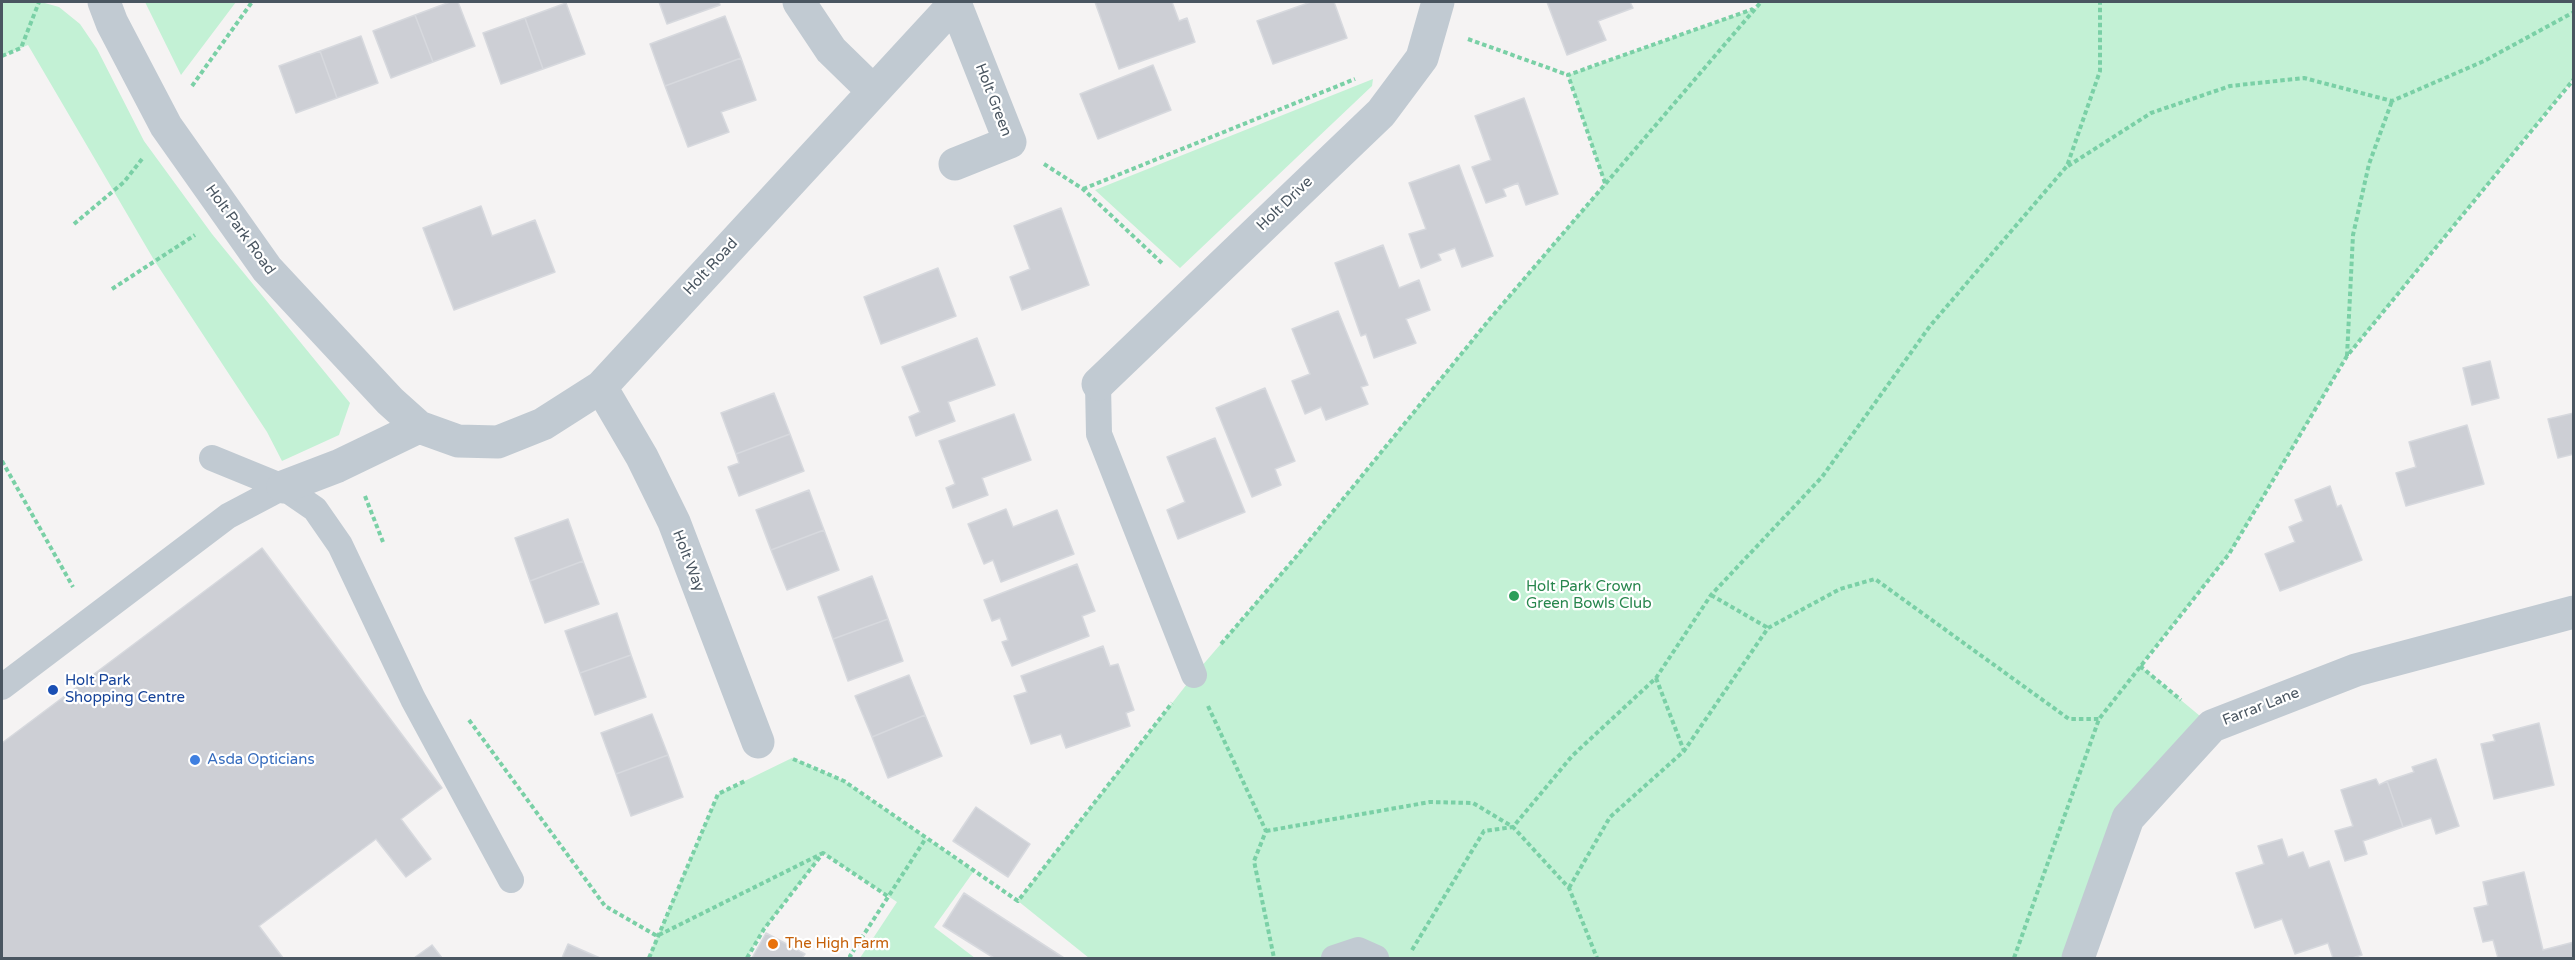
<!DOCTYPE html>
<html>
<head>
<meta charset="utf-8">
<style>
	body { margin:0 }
	#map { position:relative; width:2575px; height:960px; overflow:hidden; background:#f5f3f3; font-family:"Varela Round",sans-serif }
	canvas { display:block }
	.frame { position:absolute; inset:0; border:3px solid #4a5661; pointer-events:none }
</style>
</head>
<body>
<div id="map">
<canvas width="2575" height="960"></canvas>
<div class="frame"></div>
</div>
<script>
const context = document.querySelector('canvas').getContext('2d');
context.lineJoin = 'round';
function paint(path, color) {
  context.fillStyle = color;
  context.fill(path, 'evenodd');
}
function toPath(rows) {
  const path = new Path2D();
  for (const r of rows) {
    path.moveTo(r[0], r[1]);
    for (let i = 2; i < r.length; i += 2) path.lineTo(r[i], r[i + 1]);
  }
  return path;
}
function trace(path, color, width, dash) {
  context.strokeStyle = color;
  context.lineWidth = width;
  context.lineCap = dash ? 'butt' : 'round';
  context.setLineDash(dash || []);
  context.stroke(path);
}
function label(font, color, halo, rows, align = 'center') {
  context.font = font + ' "Varela Round",sans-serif';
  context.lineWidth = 4.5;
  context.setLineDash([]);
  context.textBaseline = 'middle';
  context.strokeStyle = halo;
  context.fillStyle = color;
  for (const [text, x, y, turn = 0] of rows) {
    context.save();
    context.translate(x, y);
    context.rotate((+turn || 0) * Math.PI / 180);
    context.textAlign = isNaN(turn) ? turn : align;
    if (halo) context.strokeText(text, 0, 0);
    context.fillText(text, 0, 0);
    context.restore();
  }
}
const green = toPath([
	[5,2,41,2,59,7,80,24,97,49,144,141,212,234,350,403,339,435,282,461,267,432,154,260,28,45,2,56,2,3],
	[145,2,236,2,181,75],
	[1761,2,2573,2,2573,79,2347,356,2229,554,2140,666,2212,726,2128,818,2078,958,1089,958,1018,901,1194,675,1295,558,1489,320,1605,184,1568,75,1756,8],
	[1373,79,1372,86,1180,268,1095,190],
	[792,758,844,781,974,871,934,927,975,958,860,958,897,902,823,853,764,929,747,958,648,958,718,794]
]);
const building = toPath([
	[450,2,458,2,475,46,433,62,415,15,450,2],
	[659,2,719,2,720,5,667,24,659,2],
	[1095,2,1172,2,1179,21,1187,18,1195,42,1119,69,1095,2],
	[1311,2,1334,2,1347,38,1273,64,1257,21,1311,2],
	[1547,2,1630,2,1633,8,1598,21,1606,40,1567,55,1547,2],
	[566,3,585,54,543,69,525,18,566,3],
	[415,15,433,62,391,78,373,31,415,15],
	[725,16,741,58,665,86,650,44,725,16],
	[525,18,543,69,501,84,483,33,525,18],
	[361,36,378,83,337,98,320,51,361,36],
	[320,51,337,98,296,113,279,66,320,51],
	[741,58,756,100,721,112,729,132,688,147,665,86,741,58],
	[1153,65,1171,110,1098,139,1080,94,1153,65],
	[1524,98,1558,194,1526,205,1518,183,1503,189,1506,196,1486,203,1472,167,1491,160,1475,116,1524,98],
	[1459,165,1493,256,1462,267,1455,248,1438,254,1441,260,1421,268,1409,234,1426,229,1409,183,1459,165],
	[481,206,492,236,535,220,555,272,454,310,423,228,481,206],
	[1061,208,1089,285,1022,310,1010,277,1030,269,1014,226,1061,208],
	[1383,245,1399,288,1419,280,1430,310,1406,319,1416,343,1374,358,1366,334,1361,336,1335,263,1383,245],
	[938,268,956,316,881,344,864,297,938,268],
	[1338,311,1368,385,1361,387,1368,404,1326,420,1321,407,1305,414,1292,381,1310,374,1292,329,1338,311],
	[977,338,995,385,948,402,955,421,916,436,909,417,920,412,902,367,977,338],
	[2490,361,2499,398,2472,405,2463,368,2490,361],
	[1265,388,1295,461,1275,469,1281,485,1252,497,1216,408,1265,388],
	[774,393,790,434,736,454,721,413,774,393],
	[2574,413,2574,454,2558,458,2548,419,2574,413],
	[1014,414,1031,460,982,478,988,495,953,508,946,488,955,484,939,441,1014,414],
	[2467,425,2484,484,2406,506,2396,473,2416,467,2409,442,2467,425],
	[790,434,804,471,739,496,728,467,739,463,736,454,790,434],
	[1215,438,1245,512,1178,539,1167,510,1185,502,1167,457,1215,438],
	[2330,486,2337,507,2341,505,2362,560,2280,591,2265,554,2295,542,2289,527,2303,521,2295,500,2330,486],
	[809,490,824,530,771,550,756,510,809,490],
	[1006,509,1013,527,1057,510,1074,554,1001,582,993,560,984,564,968,524,1006,509],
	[568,519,583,561,530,581,515,538,568,519],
	[824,530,839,570,787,590,771,550,824,530],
	[262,548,442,788,401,819,431,859,406,877,376,839,259,926,283,958,2,958,2,743,262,548],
	[583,561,599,604,545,623,530,581,583,561],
	[1077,564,1095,611,1082,616,1089,636,1012,666,1002,642,1008,640,1000,618,992,621,984,600,1077,564],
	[872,576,888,619,833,639,818,597,872,576],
	[617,613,631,655,580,673,565,631,617,613],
	[888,619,903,661,848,681,833,639,888,619],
	[1103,646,1110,666,1118,664,1134,710,1126,713,1130,726,1066,748,1061,734,1031,744,1014,696,1027,692,1021,676,1103,646],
	[631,655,646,697,595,715,580,673,631,655],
	[909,675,925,715,872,737,855,696,909,675],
	[652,714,668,755,616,774,601,733,652,714],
	[925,715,942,756,888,778,872,737,925,715],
	[2539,723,2554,785,2494,799,2481,744,2495,741,2493,735,2539,723],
	[668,755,683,797,631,816,616,774,668,755],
	[2436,759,2459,826,2436,834,2431,818,2403,827,2387,781,2414,772,2412,767,2436,759],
	[2376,779,2379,785,2387,781,2403,827,2363,841,2367,854,2345,861,2335,831,2353,826,2341,790,2376,779],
	[976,807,1030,844,1008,877,953,841,976,807],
	[2282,839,2288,857,2303,852,2309,868,2329,861,2362,955,2352,958,2333,958,2328,943,2295,954,2282,919,2255,928,2236,873,2264,864,2258,846,2282,839],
	[2524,872,2543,950,2574,942,2574,958,2498,958,2493,940,2483,942,2474,908,2488,905,2483,882,2524,872],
	[964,893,1064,958,994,958,943,926,964,893],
	[766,933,805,954,802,958,752,958,766,933],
	[568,944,600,958,562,958,568,944],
	[432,945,442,958,414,958,432,945]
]);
const path = toPath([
	[1468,39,1568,75],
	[2,56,21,48,39,2],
	[192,86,252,2],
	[1044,164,1083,189,1164,265],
	[2068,166,2151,113,2230,86,2304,78,2392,101,2484,61,2574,12],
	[1605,183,1568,75,1753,9],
	[1083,189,1355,79],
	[74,224,124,182,142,159],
	[112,289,195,235],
	[2347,356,2353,235,2369,164,2392,101],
	[2,461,73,587],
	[365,496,383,542],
	[1711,595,1768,628],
	[1221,644,1295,558,1489,320,1761,2],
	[2140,666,2181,700],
	[1656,678,1684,751],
	[1208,706,1266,831,1254,861,1274,958],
	[469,720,605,906,657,936,823,853],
	[793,759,844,781,1018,901,1172,703],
	[1266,831,1430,802,1473,803,1513,827,1569,888,1597,958],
	[1569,888,1610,817,1684,751,1768,628,1840,589,1875,579,2069,719,2099,719],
	[1412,950,1484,831,1513,827,1572,756,1656,678,1711,595,1822,477,1930,326,2067,166,2100,71,2100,2],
	[649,958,718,794,745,781],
	[747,958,764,929,823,853,889,897],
	[851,958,850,956,926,838],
	[2014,958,2099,719,2229,554,2347,356,2574,79]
]);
const service = toPath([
	[1098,384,1099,434,1194,675],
	[212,458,283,487,315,509,340,545,413,699,511,880],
	[2,687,228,516,283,487],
	[1334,958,1358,950,1376,958]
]);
const minor = toPath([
	[104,2,112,23,166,126,267,269,390,401,419,427,458,441,498,442,543,424,601,387,956,2],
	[799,2,831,50,873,91],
	[955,164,1010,142,955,3],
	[1098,384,1381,113,1422,58,1438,2],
	[601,387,642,457,674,522,758,742],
	[283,487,338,466,419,427],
	[2078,958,2128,818,2212,726,2356,670,2574,612]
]);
const markers = [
	[1514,596,6,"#2e9e5b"],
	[53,690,6,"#1a4fb4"],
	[195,760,6,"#3f7fe0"],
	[773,944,6,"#e8710a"]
];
const streetNames = [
	["Holt Green",993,100,69],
	["Holt Drive",1285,204,-44],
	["Holt Park Road",240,230,54],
	["Holt Road",711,267,-47],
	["Holt Way",688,561,69],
	["Farrar Lane",2261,707,-21]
];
const leisureNames = [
	["Holt Park Crown",1526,587],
	["Green Bowls Club",1526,604]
];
const transitNames = [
	["Holt Park",65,681],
	["Shopping Centre",65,698]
];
const shopNames = [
	["Asda Opticians",207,760]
];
const foodNames = [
	["The High Farm",785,944]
];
paint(green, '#c3f1d5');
paint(building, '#cdcfd5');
trace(building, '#d7d9de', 1.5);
trace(path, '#7ad0a6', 4, [4.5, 3]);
trace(service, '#c1cad2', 26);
trace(minor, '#c1cad2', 33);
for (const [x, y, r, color] of markers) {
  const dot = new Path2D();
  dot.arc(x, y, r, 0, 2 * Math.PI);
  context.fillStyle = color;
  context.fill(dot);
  trace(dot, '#fff', 2);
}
label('15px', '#4a5661', '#fff', streetNames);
label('15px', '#27864d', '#fff', leisureNames, 'left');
label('15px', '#164399', '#fff', transitNames, 'left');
label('15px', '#366cbe', '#fff', shopNames, 'left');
label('15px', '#c56008', '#fff', foodNames, 'left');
</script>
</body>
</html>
